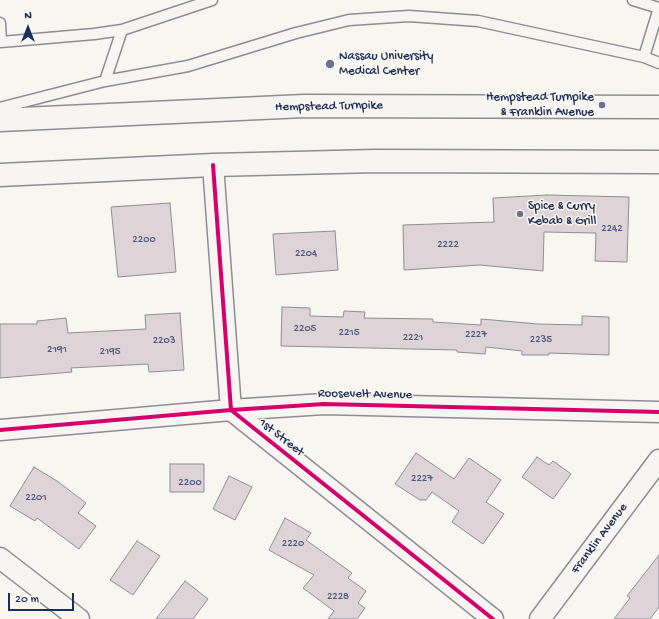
<!DOCTYPE html>
<html>
<head>
<meta charset="utf-8">
<style>
	body { margin:0 }
	#map { position:relative; width:659px; height:619px; overflow:hidden; background:#f8f6f0; font-family:"Gochi Hand",sans-serif }
	canvas { display:block }
	.north { position:absolute; left:8px; top:8px; width:40px; height:40px; -webkit-text-stroke:3px #fbf7ec; paint-order:stroke; rotate:0deg; font-size:11px; font-weight:700; line-height:16px; text-align:center; color:#1b2f5e }
	.north::after { content:''; display:block; margin:auto; width:14px; height:18px; background:#1b2f5e; clip-path:polygon(50% 0,100% 100%,50% 72%,0 100%) }
	.scale { position:absolute; left:8px; top:593px; width:66px; height:18px; box-sizing:border-box; border:2px solid #1b2f5e; border-top:0; padding-left:5px; font-size:12px; line-height:14px; white-space:nowrap; color:#1b2f5e; -webkit-text-stroke:3px #fbf7ec; paint-order:stroke }
</style>
</head>
<body>
<div id="map">
<canvas width="659" height="619"></canvas>
<div class="north">N</div>
<div class="scale">20 m</div>
</div>
<script>
const context = document.querySelector('canvas').getContext('2d');
context.lineJoin = 'round';
function paint(path, color) {
  context.fillStyle = color;
  context.fill(path, 'evenodd');
}
function toPath(rows) {
  const path = new Path2D();
  for (const r of rows) {
    path.moveTo(r[0], r[1]);
    for (let i = 2; i < r.length; i += 2) path.lineTo(r[i], r[i + 1]);
  }
  return path;
}
function trace(path, color, width, dash) {
  context.strokeStyle = color;
  context.lineWidth = width;
  context.lineCap = dash ? 'butt' : 'round';
  context.setLineDash(dash || []);
  context.stroke(path);
}
function label(font, color, halo, rows, align = 'center') {
  context.font = font + ' "Gochi Hand",sans-serif';
  context.lineWidth = 3;
  context.setLineDash([]);
  context.textBaseline = 'middle';
  context.strokeStyle = halo;
  context.fillStyle = color;
  for (const [text, x, y, turn = 0] of rows) {
    context.save();
    context.translate(x, y);
    context.rotate((+turn || 0) * Math.PI / 180);
    context.textAlign = isNaN(turn) ? turn : align;
    if (halo) context.strokeText(text, 0, 0);
    context.fillText(text, 0, 0);
    context.restore();
  }
}
const building = toPath([
	[547,195,629,197,627,262,595,261,596,233,544,232,543,271,480,265,404,270,403,225,494,222,493,198,547,195],
	[170,203,176,272,118,277,111,207,170,203],
	[335,231,338,270,276,275,273,234,335,231],
	[282,307,310,308,310,316,343,317,344,311,365,312,364,318,433,319,433,322,481,325,481,319,538,324,582,325,582,316,609,317,609,355,549,353,549,355,522,355,522,351,486,347,485,354,457,352,457,350,281,346,282,307],
	[180,313,184,370,149,372,148,364,71,368,72,372,0,378,0,324,37,324,37,321,66,318,68,333,146,329,145,315,180,313],
	[416,453,454,479,469,458,501,480,486,502,504,514,483,544,452,522,459,511,432,492,426,500,420,500,395,484,416,453],
	[537,457,549,465,553,461,571,474,553,499,522,477,537,457],
	[170,464,204,464,204,492,170,492,170,464],
	[34,467,57,481,86,503,78,513,96,526,79,549,37,518,35,521,10,506,34,467],
	[229,476,252,487,235,520,213,509,229,476],
	[285,518,311,533,306,540,352,573,348,578,366,591,358,603,365,608,357,619,328,619,334,611,303,588,314,575,269,550,285,518],
	[137,541,160,556,133,595,110,580,137,541],
	[659,555,659,607,650,619,614,619,630,598,627,596,659,555],
	[185,581,208,599,193,619,156,619,185,581]
]);
const service = toPath([
	[633,0,659,8],
	[0,23,1,42,94,34,122,30,212,0],
	[644,57,659,8],
	[105,81,122,30],
	[0,108,105,81,188,66,296,33,349,20,409,16,478,21,644,57,659,63]
]);
const minor = toPath([
	[213,165,231,410,493,619],
	[0,430,231,410,324,404,659,412],
	[0,558,79,619],
	[540,619,659,460]
]);
const primary = toPath([
	[0,120,304,106,659,107],
	[0,175,213,165,376,161,659,162]
]);
const cycleway = toPath([
	[213,165,231,410,493,619],
	[0,430,231,410,324,404,659,412]
]);
const markers = [
	[330,64,5,"#687591"],
	[602,105,4,"#687591"],
	[520,214,4,"#687591"]
];
const numberNames = [
	["2242",612,229],
	["2200",144,240],
	["2222",448,245],
	["2204",306,254],
	["2205",305,329],
	["2215",349,333],
	["2227",476,335],
	["2221",413,338],
	["2235",541,340],
	["2203",164,341],
	["2191",57,350],
	["2195",110,352],
	["2227",422,479],
	["2200",190,483],
	["2201",36,498],
	["2220",293,544],
	["2228",338,597]
];
const poiNames = [
	["Nassau University",339,57],
	["Medical Center",339,72],
	["Hempstead Turnpike",594,98,"right"],
	["& Franklin Avenue",594,113,"right"],
	["Spice & Curry",528,207],
	["Kebab & Grill",528,222]
];
const streetNames = [
	["Hempstead Turnpike",329,107,-1],
	["Roosevelt Avenue",365,395,1],
	["1st Street",281,438,38],
	["Franklin Avenue",600,539,-53]
];
paint(building, '#ded4d8');
trace(building, '#8b8e94', 1);
trace(service, '#8b8e94', 13);
trace(minor, '#8b8e94', 23);
trace(primary, '#8b8e94', 25);
trace(service, '#f6f5f1', 10);
trace(minor, '#f6f5f1', 20);
trace(primary, '#f6f5f1', 22);
trace(cycleway, '#d6006c', 4);
for (const [x, y, r, color] of markers) {
  const dot = new Path2D();
  dot.arc(x, y, r, 0, 2 * Math.PI);
  context.fillStyle = color;
  context.fill(dot);
  trace(dot, '#fbf7ec', 1.5);
}
label('11px', '#4c587c', null, numberNames);
label('13px', '#1b2f5e', '#fbf7ec', poiNames, 'left');
label('13px', '#1b2f5e', '#fbf7ec', streetNames);
</script>
</body>
</html>
